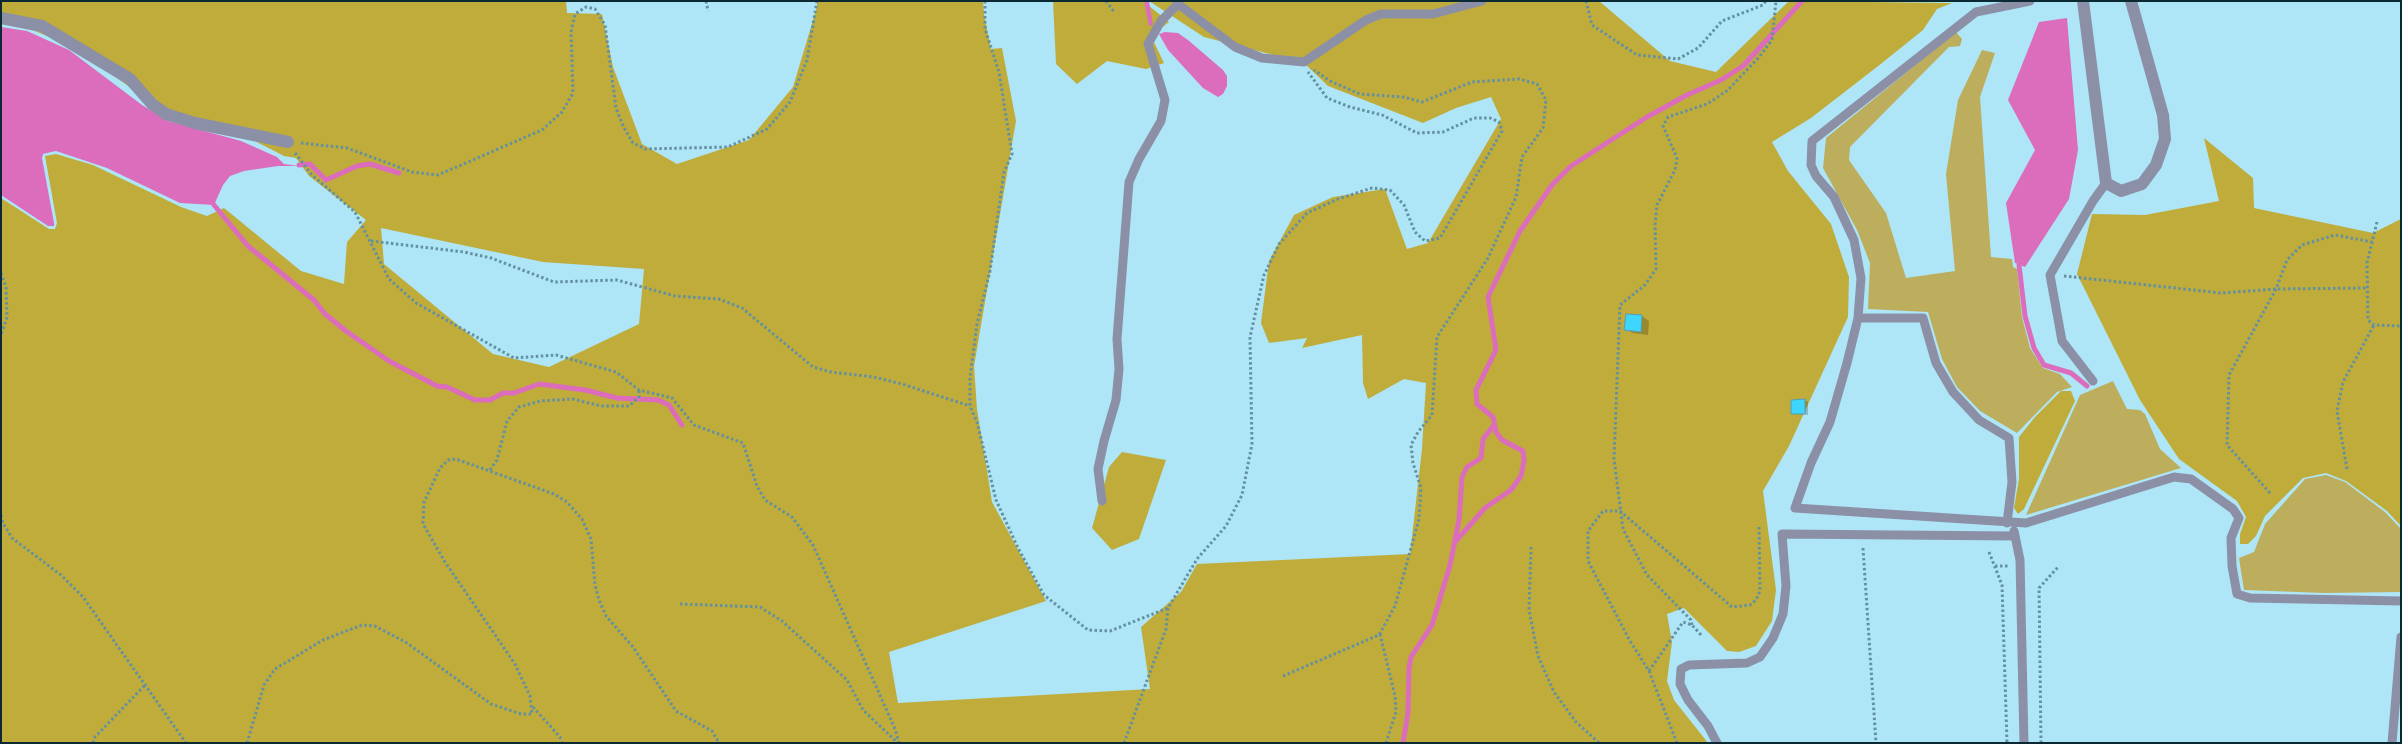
<!DOCTYPE html>
<html>
<head>
<meta charset="utf-8">
<style>
	body { margin:0 }
	#map { position:relative; width:2402px; height:744px; overflow:hidden; background:#aee6f8; font-family:Georgia,serif }
	canvas { display:block }
	.frame { position:absolute; inset:0; border:2px solid #0a2932; pointer-events:none }
</style>
</head>
<body>
<div id="map">
<canvas width="2402" height="744"></canvas>
<div class="frame"></div>
</div>
<script>
const context = document.querySelector('canvas').getContext('2d');
context.lineJoin = 'round';
function paint(path, color) {
  context.fillStyle = color;
  context.fill(path, 'evenodd');
}
function toPath(rows) {
  const path = new Path2D();
  for (const r of rows) {
    path.moveTo(r[0], r[1]);
    for (let i = 2; i < r.length; i += 2) path.lineTo(r[i], r[i + 1]);
  }
  return path;
}
function trace(path, color, width, dash) {
  context.strokeStyle = color;
  context.lineWidth = width;
  context.lineCap = dash ? 'butt' : 'round';
  context.setLineDash(dash || []);
  context.stroke(path);
}
const green = toPath([
	[1956,32,1962,39,1960,46,1949,47,1850,147,1849,160,1886,213,1906,278,1955,271,1946,174,1958,100,1982,50,1995,53,1980,97,1991,257,2012,259,2013,267,2017,269,2022,317,2030,348,2043,368,2060,374,2072,387,2057,392,2017,433,1980,411,1957,387,1942,359,1928,312,1868,309,1870,263,1857,230,1823,168,1826,138],
	[2113,381,2127,409,2140,410,2145,414,2160,449,2181,468,2026,515,2080,395],
	[2326,475,2345,482,2385,512,2401,529,2401,592,2324,593,2244,590,2239,558,2254,552,2265,524,2305,479]
]);
const forest = toPath([
	[1,1,566,1,567,13,602,14,613,67,642,144,677,164,749,140,793,87,817,7,817,1,983,1,984,14,991,49,1002,48,1016,121,974,366,977,409,992,502,1046,601,889,652,898,703,1150,689,1141,627,1181,592,1197,564,1410,554,1422,449,1426,383,1404,379,1368,399,1363,383,1362,335,1302,348,1307,338,1269,343,1261,323,1269,261,1294,215,1333,197,1385,189,1407,249,1428,243,1501,119,1491,97,1456,108,1423,123,1328,86,1304,63,1204,37,1149,1,1599,1,1670,61,1716,72,1789,1,1952,3,1937,9,1923,30,1882,63,1811,118,1772,142,1788,171,1831,224,1849,277,1848,317,1789,446,1763,491,1776,590,1772,621,1756,646,1739,652,1727,651,1684,608,1667,614,1672,642,1667,681,1674,700,1708,743,1,743,1,198,49,229,55,229,57,223,45,156,56,154,93,165,181,207,207,216,224,208,301,271,344,284,347,242,366,220,309,176,296,158,284,156,249,138,166,113,72,46,30,29,1,24],
	[381,228,543,262,644,269,639,324,549,367,493,354,384,264],
	[1053,1,1143,1,1169,22,1151,36,1164,63,1146,69,1107,61,1077,84,1056,64],
	[2204,138,2253,178,2254,208,2373,233,2401,219,2401,526,2387,511,2346,481,2326,473,2303,478,2265,516,2256,536,2248,544,2240,544,2240,534,2246,517,2237,501,2179,459,2140,400,2077,274,2092,214,2145,215,2219,201],
	[2061,391,2071,391,2075,401,2024,509,2018,514,2014,508,2019,479,2019,437,2035,417],
	[1122,452,1166,460,1139,539,1112,550,1092,528,1109,467]
]);
const water = toPath([
	[1144,1,1149,1,1153,25,1149,26],
	[2067,18,2078,150,2069,199,2025,267,2015,263,2006,203,2035,150,2008,100,2039,22],
	[1,27,27,31,69,50,142,105,168,121,241,141,277,157,284,164,299,166,278,166,244,171,230,176,223,185,214,205,180,203,107,168,56,151,51,152,43,154,42,158,54,223,54,226,48,226,1,195],
	[1165,32,1178,33,1188,40,1223,70,1227,76,1227,86,1223,94,1218,97,1203,88,1168,50,1159,34]
]);
const shadow = toPath([
	[1642,316,1649,321,1648,335,1633,333,1625,329],
	[1805,400,1808,402,1808,415,1792,413]
]);
const stream = toPath([
	[299,165,310,164,326,180,357,166,370,164,399,173],
	[214,205,248,246,314,300,325,314,346,331,389,361,437,386,447,387,475,400,490,400,503,393,514,393,539,384,585,390,617,398,658,400,669,405,682,425],
	[2019,265,2025,316,2034,348,2044,365,2071,373,2087,386],
	[1455,542,1485,508,1511,490,1521,476,1524,461,1523,451,1502,440,1496,432,1493,417,1477,404,1476,390,1496,350,1488,297,1520,231,1552,185,1571,166,1647,117,1687,95,1721,80,1743,66,1802,1],
	[1403,743,1408,713,1409,668,1411,657,1432,625,1450,565,1459,520,1462,477,1467,467,1481,458,1483,439,1494,425]
]);
const building = toPath([
	[1626,314,1642,315,1641,332,1624,330,1626,314],
	[1805,399,1805,414,1791,414,1791,400,1805,399]
]);
const path = toPath([
	[706,1,708,11],
	[985,1,985,29,999,72,1012,154,1004,172,990,271,977,324,970,377,970,406,977,422,996,500,1018,548,1044,595,1088,630,1110,631,1168,608,1197,559,1226,526,1242,495,1252,444,1250,337,1264,275,1279,244,1307,213,1338,199,1372,188,1390,190,1404,205,1415,232,1425,241,1440,238,1502,131,1499,122,1490,118,1474,118,1443,132,1417,133,1382,115,1350,107,1327,98,1308,72],
	[1106,1,1115,13],
	[1586,1,1592,25,1637,55,1678,59,1698,48,1722,21,1763,5,1766,1],
	[301,143,347,148,412,172,438,175,542,130,562,112,573,93,571,32,575,14,586,7,595,9,605,25,616,108,623,126,633,143,645,149,728,147,767,129,790,102,807,60,817,1],
	[295,153,312,175,355,212,389,279,416,303,514,358,556,355,616,372,639,390,672,398,694,425,743,443,757,486,765,500,792,517,813,545,895,729,899,743],
	[2377,222,2367,263,2368,320,2374,325,2401,326],
	[371,241,464,252,491,258,554,282,617,280,675,296,719,299,742,308,813,367,831,372,874,377,902,384,970,406],
	[1,273,6,287,7,317,1,335],
	[2064,276,2221,293,2276,289,2368,288],
	[2347,469,2337,411,2343,382,2374,325],
	[490,470,497,460,507,421,519,407,540,401,573,399,601,406,629,406,639,397,639,390],
	[2270,493,2227,445,2229,375,2276,289,2287,260,2302,245,2335,235,2372,242],
	[1,515,3,523,12,538,61,575,83,597,186,743],
	[1531,547,1529,610,1538,656,1554,692,1576,722,1599,743],
	[1863,548,1876,743],
	[1989,552,2002,585,2007,743],
	[1995,566,2009,566],
	[680,604,760,607,782,621,847,680,863,710,898,743],
	[1692,625,1691,620,1647,575,1623,529,1614,459,1620,305,1645,285,1656,269,1655,224,1657,205,1675,170,1677,158,1663,126,1668,117,1707,104,1728,90,1760,56,1772,40,1776,1],
	[1380,634,1395,696,1396,712,1386,743],
	[1649,671,1683,622,1692,625,1702,636],
	[1283,676,1379,635,1395,606,1419,519,1421,488,1413,463,1411,445,1418,432,1432,415,1437,337,1488,258,1516,197,1522,157,1543,128,1546,100,1537,84,1519,79,1472,82,1422,102,1403,97,1360,94,1330,81,1314,70],
	[533,707,560,737,562,743],
	[93,743,95,737,145,685],
	[247,743,264,685,275,669,323,640,362,625,375,626,407,643,491,704,521,714,532,714,530,696,515,664,445,562,423,524,424,502,440,468,448,460,456,459,554,494,567,502,582,519,591,539,595,585,599,600,606,616,633,647,676,711,712,731,719,743],
	[1124,743,1166,629,1168,608],
	[1677,743,1649,671,1630,641,1588,561,1588,531,1603,511,1620,511,1732,607,1750,605,1756,600,1760,591,1759,525],
	[2041,743,2039,588,2059,566]
]);
const service = toPath([
	[1177,1,1178,4,1235,47,1262,58,1304,62,1366,20,1381,14,1433,14,1482,1],
	[2030,1,1976,12,1812,141,1811,165,1816,176,1834,197,1854,240,1861,278,1858,318,1847,363,1830,422,1811,463,1795,508,2026,523,2174,477,2191,479,2233,509,2239,518,2231,538,2232,566,2237,594,2250,598,2401,601],
	[1858,318,1923,318,1936,363,1953,392,1979,420,2009,438,2012,482,2007,523],
	[2093,381,2062,341,2050,275,2093,201,2106,183],
	[1102,501,1098,469,1104,441,1116,400,1119,369,1117,339,1129,182,1139,159,1161,121,1165,100,1148,44,1161,21,1178,4],
	[2014,531,2020,560,2024,743],
	[1717,743,1708,726,1688,700,1680,684,1681,669,1689,665,1747,663,1760,657,1773,638,1783,614,1786,586,1782,534,2015,536],
	[2392,743,2401,637]
]);
const minor = toPath([
	[1,18,42,26,130,79,152,104,166,114,195,123,288,142]
]);
const tertiary = toPath([
	[2083,1,2106,183,2121,191,2142,184,2156,165,2165,139,2163,115,2131,1]
]);
paint(green, '#bdae5d');
paint(forest, '#c0ac3a');
paint(water, '#db6dbc');
paint(shadow, '#0003');
trace(stream, '#db6dbc', 5);
paint(building, '#3fd6fd');
trace(building, '#569eb3', 1);
trace(path, '#64919f', 3, [2.5, 2.5]);
trace(service, '#8c90a7', 9);
trace(minor, '#8c90a7', 12);
trace(tertiary, '#8c90a7', 12);
</script>
</body>
</html>
